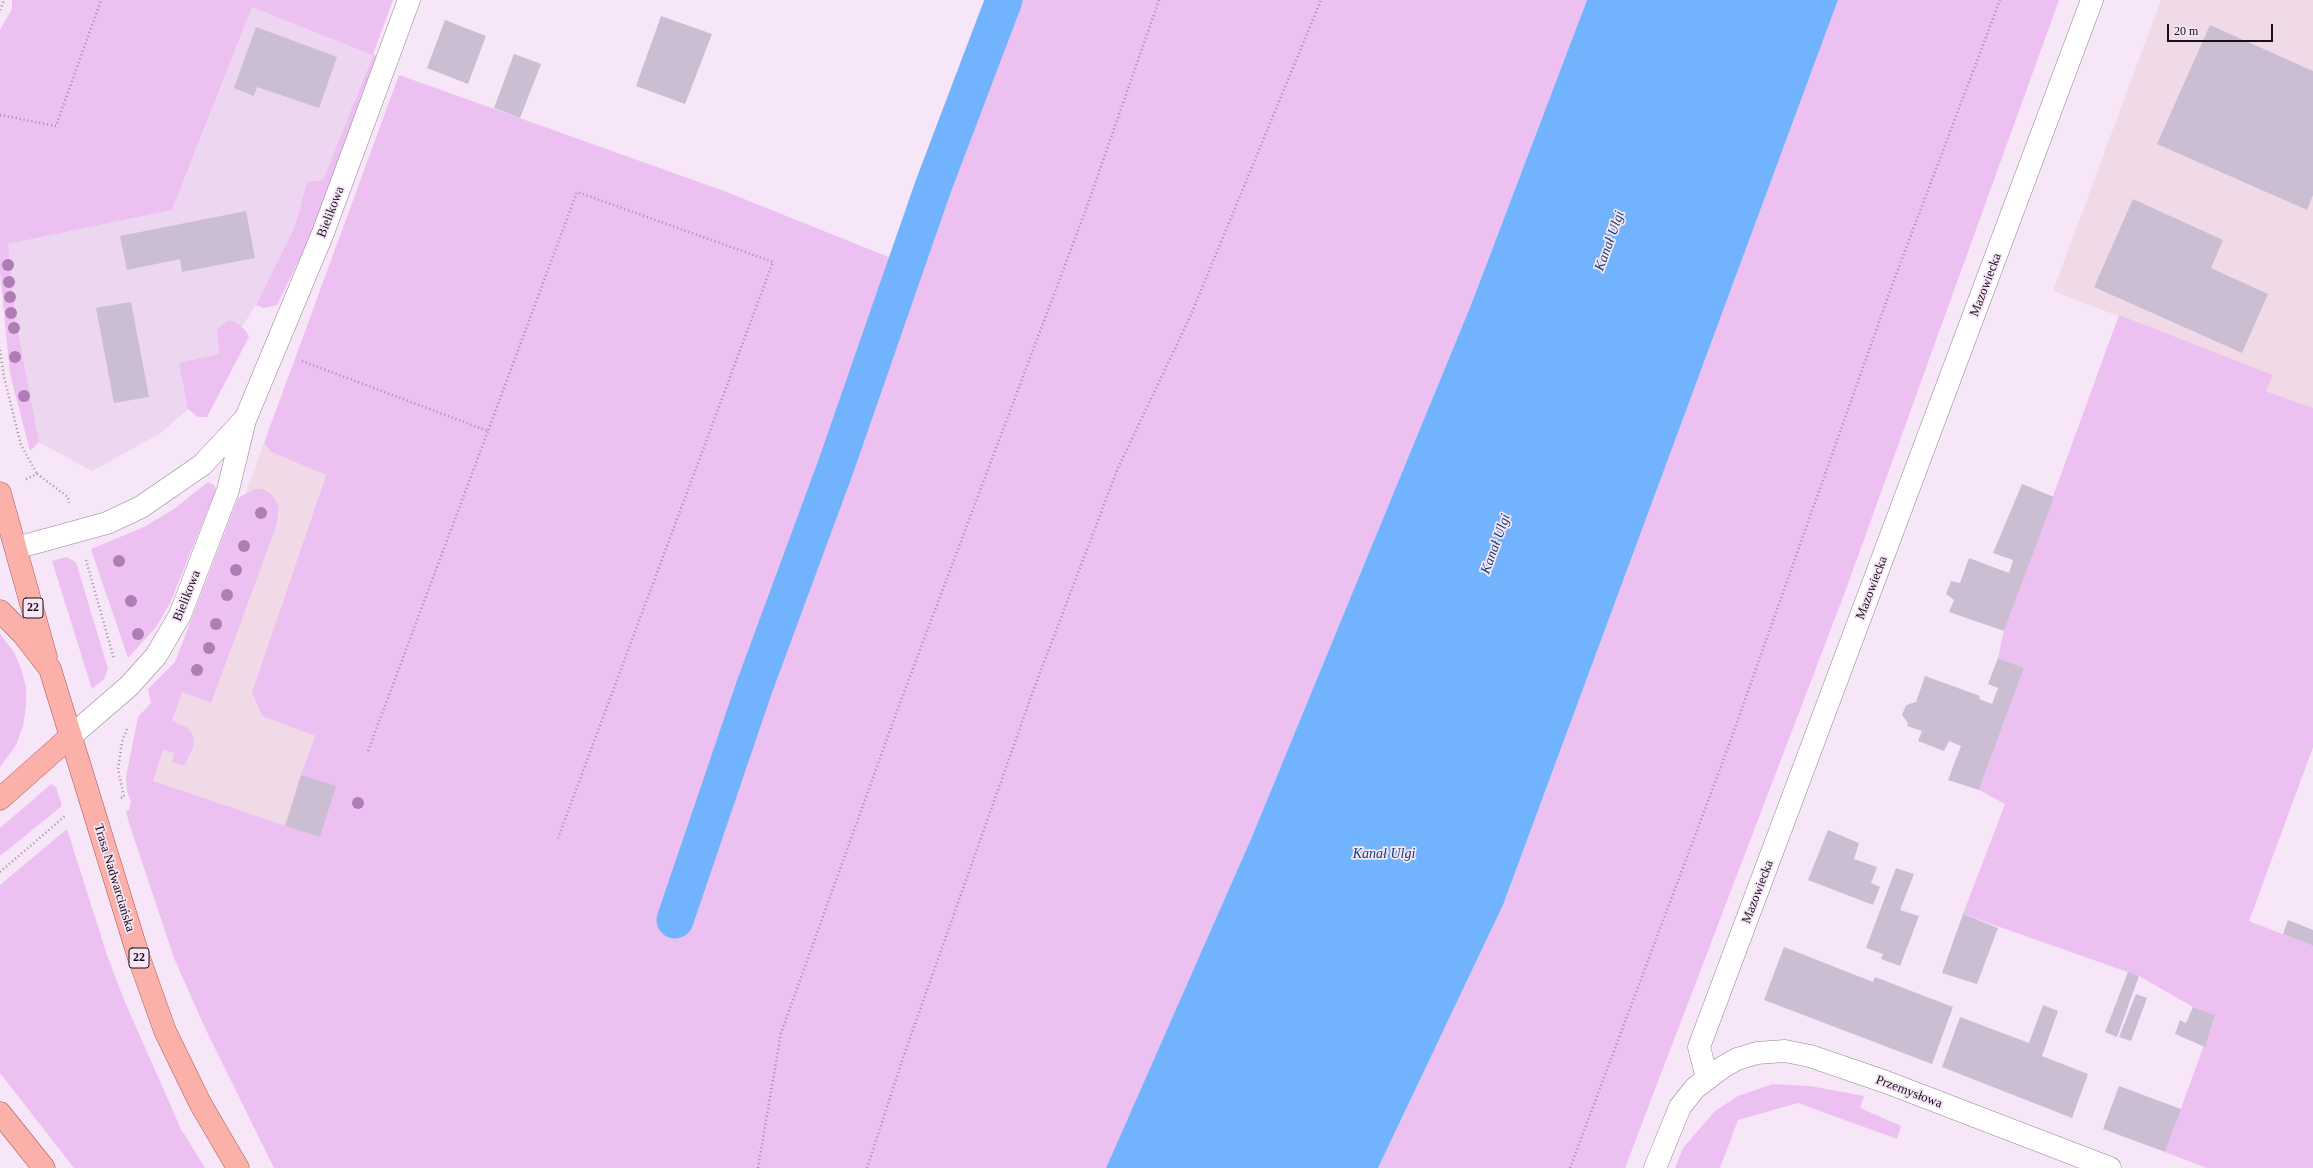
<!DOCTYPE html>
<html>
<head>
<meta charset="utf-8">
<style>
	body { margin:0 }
	#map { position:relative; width:2313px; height:1168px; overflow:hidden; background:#f7e5f8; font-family:Georgia,serif }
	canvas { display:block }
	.scale { position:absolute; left:2167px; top:24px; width:106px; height:18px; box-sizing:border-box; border:2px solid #161017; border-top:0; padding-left:5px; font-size:12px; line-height:14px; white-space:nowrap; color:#161017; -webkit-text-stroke:3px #f7e5f8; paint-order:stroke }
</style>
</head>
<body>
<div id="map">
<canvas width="2313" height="1168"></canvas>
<div class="scale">20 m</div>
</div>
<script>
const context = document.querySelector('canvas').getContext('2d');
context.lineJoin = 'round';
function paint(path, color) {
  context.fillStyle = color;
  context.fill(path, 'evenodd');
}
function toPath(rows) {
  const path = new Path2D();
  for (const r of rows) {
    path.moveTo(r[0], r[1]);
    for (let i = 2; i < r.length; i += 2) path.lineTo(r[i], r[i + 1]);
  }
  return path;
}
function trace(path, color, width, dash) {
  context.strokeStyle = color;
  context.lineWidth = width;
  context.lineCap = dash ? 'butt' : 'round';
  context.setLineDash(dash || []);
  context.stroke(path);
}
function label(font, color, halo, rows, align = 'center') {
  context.font = font + ' Georgia,serif';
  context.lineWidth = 3.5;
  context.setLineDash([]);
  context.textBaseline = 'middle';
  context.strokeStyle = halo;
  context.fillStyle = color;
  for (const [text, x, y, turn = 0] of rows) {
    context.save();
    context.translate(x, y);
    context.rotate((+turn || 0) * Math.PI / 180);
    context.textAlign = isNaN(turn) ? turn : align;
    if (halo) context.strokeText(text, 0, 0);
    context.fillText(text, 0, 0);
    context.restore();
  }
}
const built = toPath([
	[252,7,373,54,323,180,307,182,295,226,256,305,188,409,161,433,92,471,39,442,15,316,8,244,172,210]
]);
const industrial = toPath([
	[2161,0,2313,0,2313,408,2266,391,2272,375,2053,291],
	[264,443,271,452,326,474,252,692,667,990,139,787]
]);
const green = toPath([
	[12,0,393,0,373,54,379,57,314,229,277,305,264,308,256,305,295,226,307,182,323,180,373,55,252,7,172,210,8,244,15,316,39,442,30,451,10,374,0,272,0,30,12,9],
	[1004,0,1587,0,1471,305,1251,839,1106,1168,274,1168,206,1030,174,958,129,823,126,811,129,810,131,802,127,791,126,777,138,717,151,703,148,689,175,662,238,498,255,489,263,489,272,495,279,506,277,524,211,703,182,692,172,721,188,728,193,736,194,745,184,766,172,762,175,753,163,750,153,781,319,837,301,775,315,736,262,716,252,692,326,475,271,452,264,443,399,75,724,191,906,264],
	[1838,0,2059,0,1845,592,1625,1168,1378,1168,1503,905],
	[2119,315,2273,375,2266,391,2313,408,2313,747,2249,921,2313,946,2313,1168,2207,1168,2165,1152,2215,1015,2193,1007,2139,976,1963,914,2005,804,1979,790,2024,668,1998,658,2004,631],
	[227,321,234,321,246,331,249,337,207,417,198,417,188,409,179,363,219,354,217,330],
	[208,482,214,485,216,490,170,603,156,627,128,658,91,549,144,527,174,509],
	[66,557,76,562,108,669,104,679,92,689,52,561],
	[0,634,14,652,21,668,26,687,26,706,23,726,16,745,0,767],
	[51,784,56,787,62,806,0,856,0,828],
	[67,829,107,955,124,1000,181,1129,205,1168,74,1168,0,1073,0,885],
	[1773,1084,1810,1086,1864,1096,1860,1108,1901,1126,1897,1139,1798,1103,1738,1120,1720,1168,1675,1168,1683,1148,1715,1111,1738,1096]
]);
const water = toPath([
	[1587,0,1838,0,1503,905,1378,1168,1106,1168,1251,839,1471,305]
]);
const canal = toPath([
	[675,920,754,688,836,466,933,187,1004,0]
]);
const building = toPath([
	[661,16,712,34,685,104,636,86],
	[445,20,486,36,468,84,427,68],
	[2210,25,2313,71,2313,195,2307,210,2157,144],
	[256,27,337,57,319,108,257,87,254,96,234,88],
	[514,54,541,64,520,118,494,108],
	[2133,199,2223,240,2211,268,2268,294,2242,353,2094,287],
	[246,211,255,258,182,272,180,259,127,270,120,236],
	[131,302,149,397,114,403,96,308],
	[2022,484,2054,497,2004,631,1949,612,1954,600,1946,594,1951,581,1960,583,1969,558,2009,573,2013,560,1993,553],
	[1998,658,2024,668,1979,790,1948,780,1961,746,1949,741,1944,751,1918,741,1922,731,1907,726,1908,723,1902,715,1906,705,1916,702,1925,676,1980,696,1979,699,1992,704,1998,688,1988,684],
	[301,775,336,786,320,837,285,826],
	[1828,830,1859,843,1854,859,1877,867,1871,883,1880,887,1873,905,1808,880],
	[1896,868,1914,874,1900,910,1919,916,1900,966,1881,959,1883,954,1866,948],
	[1963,914,1998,928,1977,984,1942,973],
	[2288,920,2313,930,2313,946,2283,934],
	[1784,947,1873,982,1875,977,1953,1007,1932,1064,1764,1000],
	[2128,972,2139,976,2117,1037,2105,1032],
	[2136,994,2147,998,2131,1041,2119,1037],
	[2043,1005,2058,1011,2042,1056,2088,1074,2072,1118,1942,1067,1960,1017,2029,1043],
	[2193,1007,2215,1015,2205,1047,2175,1034,2180,1020,2186,1023],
	[2119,1086,2181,1109,2165,1152,2103,1129]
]);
const path = toPath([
	[0,10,4,0],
	[0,115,56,126,101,0],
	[0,350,4,377,21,445,37,474],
	[302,361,488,431,577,192,773,262,558,838],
	[26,479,37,474,68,497,69,503],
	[86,560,114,659],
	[368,751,488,431],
	[121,798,124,797,118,769,122,742,127,729],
	[0,872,65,816],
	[758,1168,781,1033,897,711,1085,212,1159,0],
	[867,1168,904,1055,1032,694,1118,468,1190,317,1321,0],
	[1570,1168,1725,756,1894,280,2000,0]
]);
const minor = toPath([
	[16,548,107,523,141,507,202,465,243,421],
	[71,736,129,686,156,656,180,615,228,490,245,420,323,233,409,0],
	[1707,1078,1699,1047,2092,0],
	[1655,1168,1680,1107,1695,1088,1723,1067,1737,1059,1757,1053,1785,1051,1810,1056,1886,1082,2110,1168]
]);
const primary = toPath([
	[0,493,46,657],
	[0,611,23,634,50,669,139,958,165,1031,200,1103,238,1168],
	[0,799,71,736],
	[0,1113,44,1168]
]);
const trees = [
	[8,265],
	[9,282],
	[10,297],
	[11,313],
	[14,328],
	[15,357],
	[24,396],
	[261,513],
	[244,546],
	[119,561],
	[236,570],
	[227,595],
	[131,601],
	[216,624],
	[138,634],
	[209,648],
	[197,670],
	[358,803]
];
const shields = [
	[33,608,20],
	[139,958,20]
];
const shieldNames = [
	["22",33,608],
	["22",139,958]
];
const streetNames = [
	["Bielikowa",331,212,-69],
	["Mazowiecka",1986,285,-69],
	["Mazowiecka",1872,588,-69],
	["Bielikowa",187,596,-68],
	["Trasa Nadwarciańska",114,878,73],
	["Mazowiecka",1758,892,-69],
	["Przemysłowa",1909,1092,21]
];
const waterNames = [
	["Kanał Ulgi",1610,241,-70],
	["Kanał Ulgi",1496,544,-70],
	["Kanał Ulgi",1384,854]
];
paint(built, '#edd6f0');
paint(industrial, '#f1dae7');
paint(green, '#edc0f2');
paint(water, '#71b4fd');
trace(canal, '#71b4fd', 37);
paint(building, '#cbbed3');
trace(minor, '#948496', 23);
trace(primary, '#a95752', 23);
trace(path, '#9c8f9d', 2.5, [1, 3]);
trace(minor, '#fff', 22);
trace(primary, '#fbb1aa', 22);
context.fillStyle = '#b07cb5';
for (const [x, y] of trees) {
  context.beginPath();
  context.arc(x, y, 6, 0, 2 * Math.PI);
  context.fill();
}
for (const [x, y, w] of shields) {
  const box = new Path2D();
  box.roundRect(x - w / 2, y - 10, w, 20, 3);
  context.fillStyle = '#f7e5f8';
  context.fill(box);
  trace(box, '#161017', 1);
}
label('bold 12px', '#161017', null, shieldNames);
label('13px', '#161017', '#f7e5f8', streetNames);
label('italic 14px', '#12416f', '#f7e5f8', waterNames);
</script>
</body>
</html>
